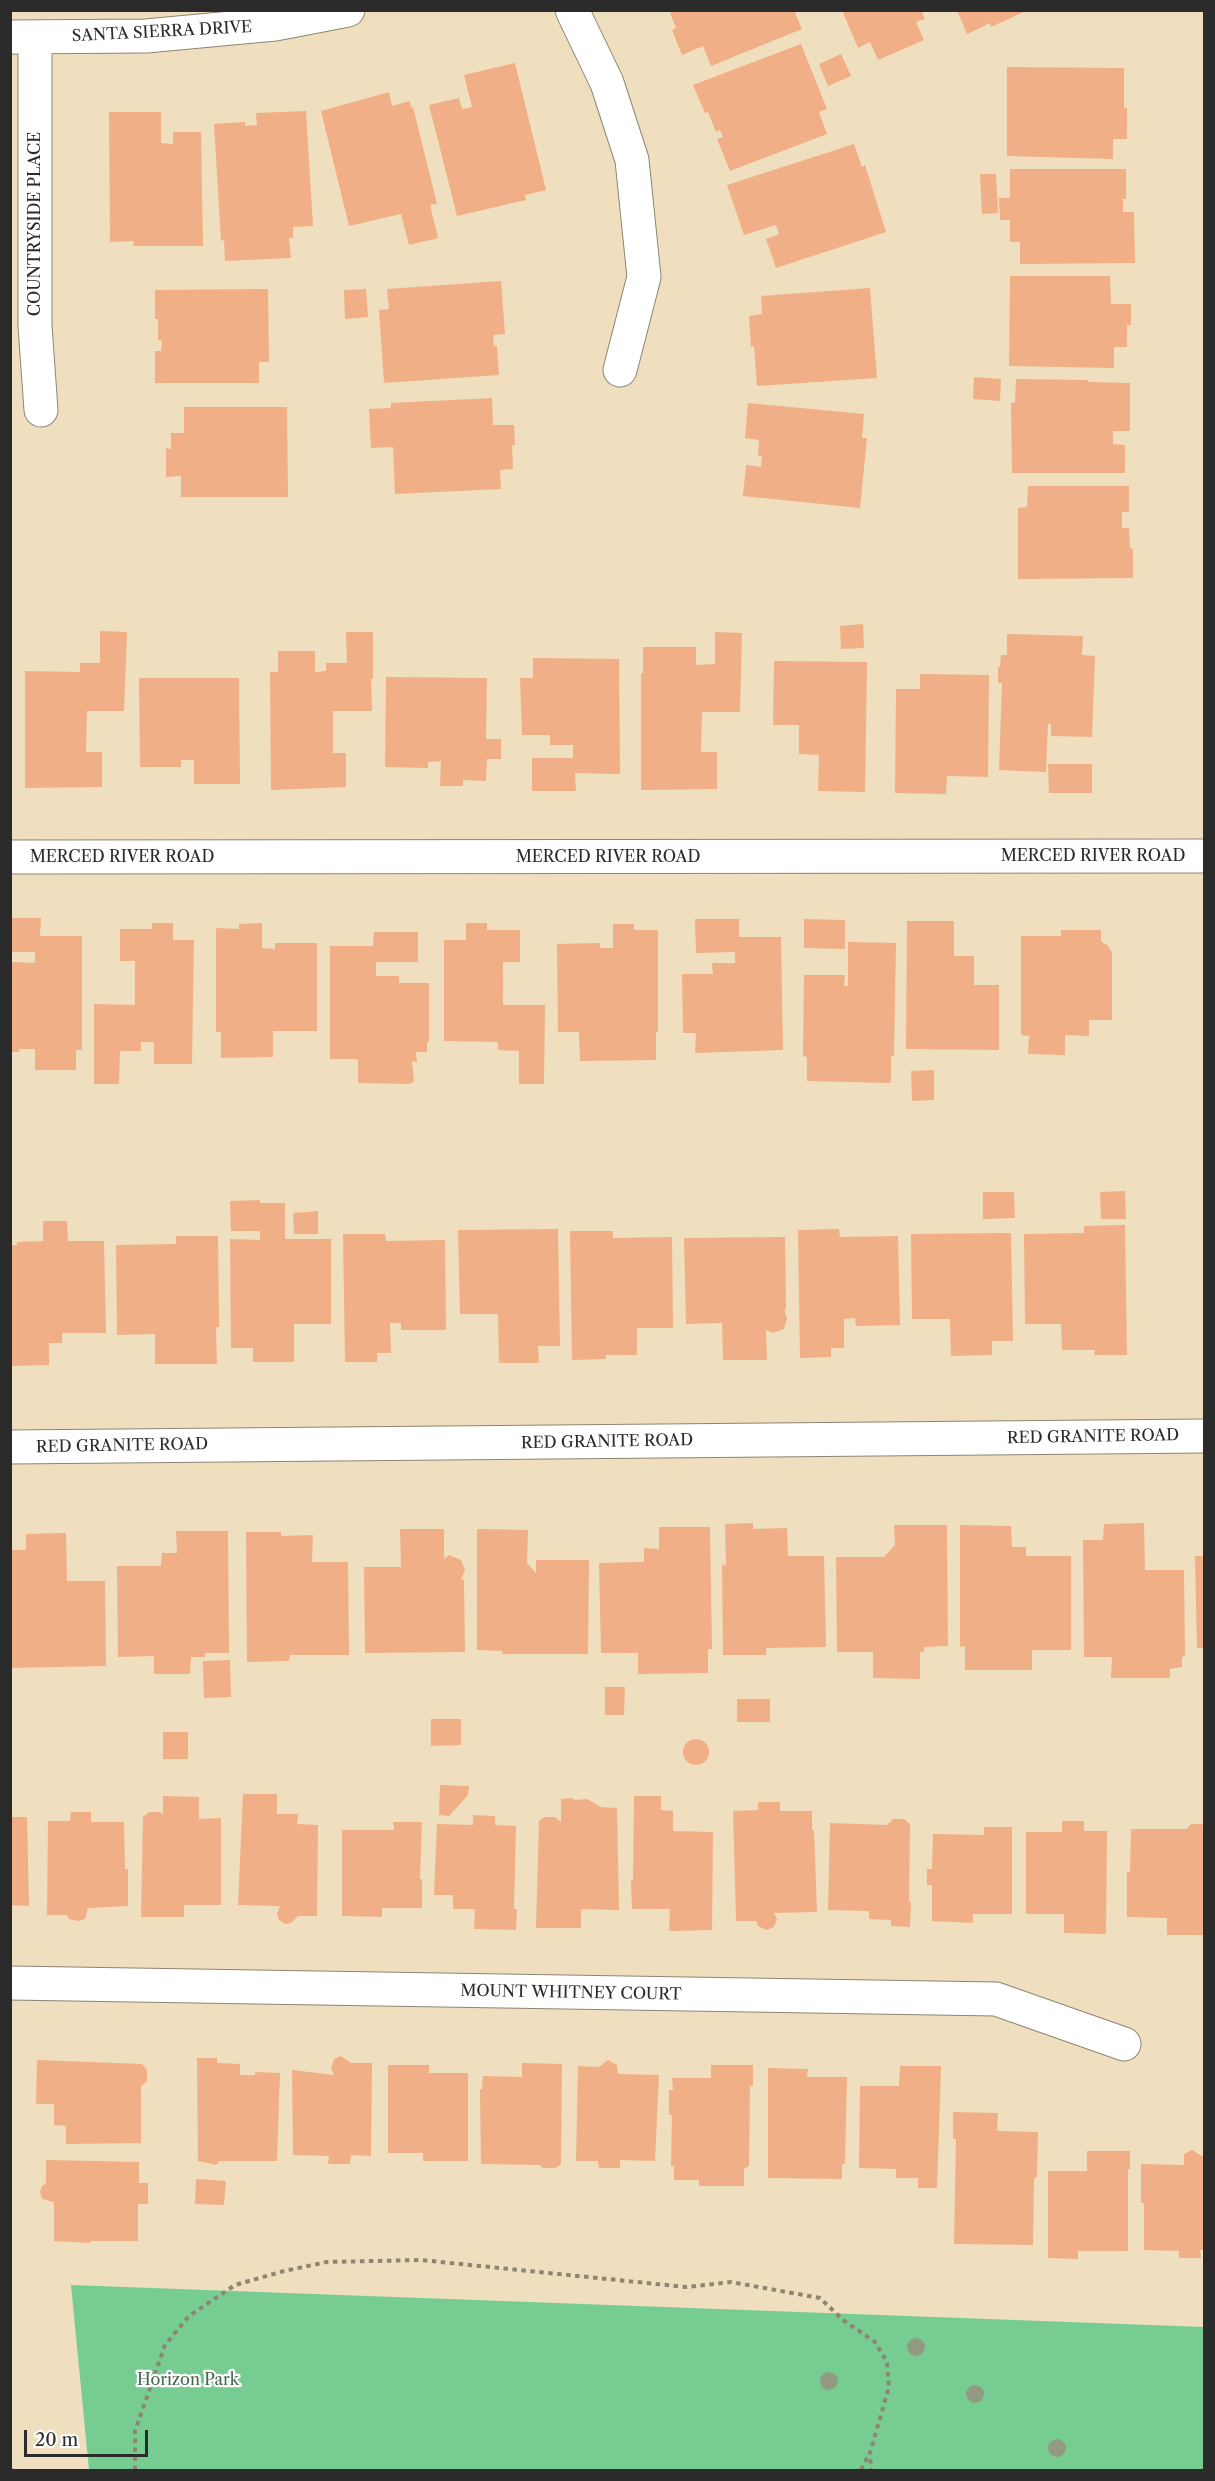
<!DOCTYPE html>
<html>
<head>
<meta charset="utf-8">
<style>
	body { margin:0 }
	#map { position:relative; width:1215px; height:2481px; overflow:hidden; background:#efdfbe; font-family:"Libre Caslon Text",serif }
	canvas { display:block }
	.frame { position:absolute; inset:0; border:12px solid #2b2b2b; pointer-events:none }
	.scale { position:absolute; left:24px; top:2430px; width:124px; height:27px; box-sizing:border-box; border:3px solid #2b2b2b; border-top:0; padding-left:8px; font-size:18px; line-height:21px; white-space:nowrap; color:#2b2b2b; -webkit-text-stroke:4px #fff; paint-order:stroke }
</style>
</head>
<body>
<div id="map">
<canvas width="1215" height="2481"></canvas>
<div class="frame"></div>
<div class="scale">20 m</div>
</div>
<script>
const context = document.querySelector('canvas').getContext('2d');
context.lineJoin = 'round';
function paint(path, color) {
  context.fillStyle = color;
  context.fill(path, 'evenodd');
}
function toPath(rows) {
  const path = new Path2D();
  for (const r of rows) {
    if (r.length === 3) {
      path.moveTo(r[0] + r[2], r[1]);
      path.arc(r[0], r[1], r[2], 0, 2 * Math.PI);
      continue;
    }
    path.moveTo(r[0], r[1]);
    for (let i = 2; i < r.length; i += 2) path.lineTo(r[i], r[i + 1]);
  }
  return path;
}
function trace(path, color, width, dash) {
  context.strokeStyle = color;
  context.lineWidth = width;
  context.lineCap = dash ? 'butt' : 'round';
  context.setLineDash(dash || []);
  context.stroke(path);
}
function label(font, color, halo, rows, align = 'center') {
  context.font = font + ' "Libre Caslon Text",serif';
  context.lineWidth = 4.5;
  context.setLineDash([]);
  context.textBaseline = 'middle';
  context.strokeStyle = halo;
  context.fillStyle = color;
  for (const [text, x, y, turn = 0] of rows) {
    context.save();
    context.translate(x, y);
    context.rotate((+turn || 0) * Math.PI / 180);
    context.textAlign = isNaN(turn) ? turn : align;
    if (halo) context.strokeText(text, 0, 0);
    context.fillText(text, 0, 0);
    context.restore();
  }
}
const green = toPath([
	[71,2285,1204,2327,1204,2470,89,2470]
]);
const building = toPath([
	[676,10,794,10,802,29,711,66,703,46,682,55,672,30,676,28,670,13],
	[842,10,921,10,925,19,916,22,924,40,878,60,870,42,858,48],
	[957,10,1028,10,991,27,990,23,967,34],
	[801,44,827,109,819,112,827,134,730,171,717,139,723,137,720,130,716,132,708,112,705,113,693,85],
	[841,54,851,76,828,86,819,64],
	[515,63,546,190,525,195,526,200,457,216,429,105,459,98,462,109,472,107,464,75],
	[1007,67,1124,68,1124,108,1127,108,1127,139,1113,139,1113,159,1007,156],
	[389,92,392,106,410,101,411,108,413,107,437,204,430,205,438,238,409,245,401,214,349,226,321,111],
	[306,111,313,226,293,227,293,238,289,238,291,258,225,261,224,240,221,241,214,124,245,122,245,126,257,125,256,113],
	[109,112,161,112,161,143,173,144,173,132,201,132,203,246,133,246,134,241,110,242],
	[854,144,862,167,865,165,886,232,776,268,766,239,779,234,776,225,744,235,727,185],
	[1010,169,1126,169,1126,199,1123,199,1123,212,1134,212,1135,263,1020,264,1020,242,1010,242,1010,220,1000,220,999,198,1010,198],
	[980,174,996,174,998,213,982,214],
	[1010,276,1110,276,1111,304,1131,304,1131,325,1127,325,1127,347,1114,347,1114,368,1009,366],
	[501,281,505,334,493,335,494,346,497,346,499,375,384,383,379,310,389,309,387,289],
	[870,288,877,378,757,386,754,346,751,347,749,316,762,314,761,296],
	[268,289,269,362,259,362,259,383,155,383,155,351,161,351,162,341,158,340,158,319,155,319,155,290],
	[366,289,368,317,345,319,344,290],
	[974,377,1001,379,1000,401,973,399],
	[1016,379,1088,380,1088,382,1130,383,1130,431,1113,431,1113,444,1125,445,1125,473,1012,473,1011,403,1015,403],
	[492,398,493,425,514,425,515,445,512,445,513,469,500,470,501,489,395,494,393,447,371,448,369,409,391,408,391,403],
	[748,403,864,414,862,438,867,438,860,508,743,496,746,465,761,467,762,456,758,456,759,440,745,438],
	[184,407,287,407,288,497,181,497,181,476,166,477,166,448,171,449,171,433,184,433],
	[1028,486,1129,486,1129,512,1122,512,1122,528,1129,528,1130,548,1133,549,1133,578,1018,579,1018,508,1027,507],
	[863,624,864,648,841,649,840,626],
	[100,631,127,632,124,711,87,711,86,752,102,752,102,787,25,788,25,671,80,672,80,663,100,663],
	[346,632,373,632,373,679,371,679,372,711,333,711,333,753,346,753,346,787,271,790,270,672,278,672,278,651,315,651,315,672,326,671,326,663,347,663],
	[715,632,742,633,740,712,702,712,701,752,717,752,717,789,641,790,641,673,643,673,643,647,696,647,696,665,715,664],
	[1007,634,1083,636,1082,655,1095,656,1092,737,1051,736,1051,724,1048,724,1046,772,999,770,1002,683,998,683,998,667,1000,667,1001,655,1007,655],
	[533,658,619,659,620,774,575,773,576,791,532,791,532,758,573,758,573,745,550,745,550,735,522,735,520,678,533,678],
	[774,661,867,662,865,792,818,791,819,755,799,754,799,725,773,725],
	[920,674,989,675,988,777,947,776,946,794,895,793,896,689,920,689],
	[386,677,487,678,486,739,501,739,501,759,487,759,486,781,463,780,463,786,440,786,441,761,428,762,428,768,385,767],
	[139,678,239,678,240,784,194,784,194,760,181,760,181,767,140,767],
	[1048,764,1092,764,1092,793,1049,793],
	[10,918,41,918,40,936,82,936,82,1050,76,1050,76,1070,35,1070,35,1049,19,1049,19,1052,10,1052,12,962,35,963,35,952,10,952],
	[695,919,739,919,739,937,781,937,783,1050,695,1053,696,1033,683,1033,682,974,713,974,712,963,735,963,735,952,696,953],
	[804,919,845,920,845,949,804,948],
	[907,921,954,921,954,956,974,956,974,985,999,985,999,1050,906,1049],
	[152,923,173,923,173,940,194,940,192,1064,154,1064,154,1042,141,1042,141,1051,120,1051,119,1084,94,1084,94,1004,135,1005,135,961,120,961,120,929,152,929],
	[262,923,262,948,275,949,275,943,317,943,317,1031,273,1031,273,1057,221,1058,221,1032,216,1032,216,928,239,929,239,924],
	[466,923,487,923,487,930,520,930,520,962,503,962,503,1005,545,1005,544,1084,519,1084,519,1051,498,1050,498,1042,444,1041,444,940,466,940],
	[613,924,634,924,634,930,658,930,658,1032,656,1032,656,1060,580,1061,579,1032,558,1032,557,944,600,943,600,948,613,948],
	[1061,930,1101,930,1101,941,1108,946,1112,953,1112,1020,1089,1020,1089,1036,1065,1035,1065,1055,1028,1054,1029,1036,1021,1035,1021,936,1061,936],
	[374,932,418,932,418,962,376,962,376,976,399,976,399,983,429,983,429,1042,427,1042,427,1052,416,1052,417,1062,412,1061,414,1081,410,1084,358,1083,358,1059,330,1059,330,946,373,946],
	[848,942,896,943,894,1056,891,1056,891,1083,807,1081,807,1057,803,1056,804,975,845,975,844,986,848,986],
	[934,1070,934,1100,912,1101,911,1071],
	[1125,1191,1126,1219,1101,1219,1100,1192],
	[983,1192,1014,1192,1015,1218,983,1219],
	[260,1200,260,1203,285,1203,285,1239,331,1239,331,1324,294,1324,294,1362,253,1362,253,1348,231,1348,230,1239,260,1240,260,1231,231,1231,230,1201],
	[318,1211,318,1234,294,1234,293,1213],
	[43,1221,67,1221,68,1241,104,1241,106,1333,62,1333,62,1343,49,1343,49,1365,10,1366,10,1245,17,1245,17,1242,43,1241],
	[1125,1225,1127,1355,1094,1355,1095,1350,1062,1350,1061,1324,1025,1324,1024,1234,1084,1233,1084,1226],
	[558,1229,560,1346,538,1346,539,1363,499,1363,498,1314,460,1314,458,1230],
	[839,1229,840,1237,898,1236,900,1325,856,1326,855,1318,844,1319,844,1348,831,1348,831,1357,800,1358,798,1230],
	[570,1231,613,1231,613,1238,672,1237,673,1328,637,1328,637,1355,606,1355,606,1359,572,1360],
	[1011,1233,1013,1341,992,1341,992,1355,951,1356,950,1319,912,1319,911,1234],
	[343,1234,385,1234,386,1241,445,1240,446,1330,401,1330,401,1323,390,1323,391,1353,377,1353,377,1362,345,1362],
	[176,1236,218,1236,219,1327,216,1327,217,1364,155,1364,155,1334,117,1335,116,1245,176,1244],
	[785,1237,786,1309,784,1309,787,1318,784,1329,773,1333,766,1330,767,1360,723,1360,722,1323,686,1324,684,1238],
	[753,1523,753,1529,787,1528,788,1556,824,1556,826,1647,766,1648,766,1655,723,1655,722,1564,726,1566,725,1524],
	[1144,1523,1145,1570,1184,1570,1185,1656,1182,1657,1182,1667,1170,1669,1170,1678,1111,1678,1112,1657,1084,1657,1083,1540,1103,1540,1104,1524],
	[894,1525,947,1525,948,1646,924,1647,924,1652,920,1652,920,1679,873,1678,873,1652,837,1652,836,1557,884,1557,895,1545],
	[960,1525,1011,1526,1012,1547,1026,1547,1026,1556,1071,1556,1071,1650,1032,1650,1032,1670,965,1670,965,1646,960,1647],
	[659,1527,710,1527,712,1649,708,1649,708,1673,638,1674,638,1653,601,1653,599,1563,644,1562,644,1548,659,1549],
	[400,1529,444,1529,444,1559,449,1555,461,1560,465,1570,461,1580,464,1580,465,1652,365,1653,364,1567,401,1567],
	[477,1529,528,1530,527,1563,536,1573,536,1560,589,1560,588,1654,502,1654,503,1651,477,1650],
	[176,1531,228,1531,229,1653,205,1653,205,1657,191,1657,190,1674,154,1674,154,1656,118,1657,117,1566,161,1566,162,1553,177,1553],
	[246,1532,281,1532,281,1536,313,1535,312,1562,348,1562,349,1655,290,1655,289,1661,247,1662],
	[66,1533,67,1581,105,1581,106,1666,10,1668,10,1550,26,1550,26,1534],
	[1195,1556,1204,1556,1204,1648,1197,1648],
	[230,1660,231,1697,204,1698,203,1661],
	[605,1687,625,1687,624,1715,605,1715],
	[737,1699,770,1699,770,1722,737,1722],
	[431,1719,461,1719,461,1745,431,1746],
	[163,1732,188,1732,188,1759,163,1759],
	[696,1752,13],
	[440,1785,469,1786,468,1795,449,1816,439,1815],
	[243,1794,277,1794,277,1814,298,1814,297,1824,318,1825,317,1916,298,1916,291,1923,285,1924,279,1920,277,1914,280,1906,238,1905],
	[163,1796,199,1797,199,1819,221,1818,221,1905,184,1905,184,1917,141,1917,143,1817,149,1812,160,1812,163,1815],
	[634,1796,661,1796,661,1810,673,1811,673,1831,713,1832,712,1930,669,1931,670,1909,632,1909,631,1880,633,1880],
	[571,1798,575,1800,587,1799,601,1807,617,1808,619,1910,581,1909,581,1928,536,1928,539,1821,545,1817,555,1817,561,1822,561,1799],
	[758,1802,780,1802,780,1811,812,1811,812,1830,814,1830,817,1912,774,1913,777,1919,774,1927,766,1930,758,1926,756,1921,736,1921,733,1811,758,1810],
	[71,1812,91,1812,91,1822,124,1822,125,1869,128,1869,128,1906,88,1908,85,1919,78,1921,69,1919,67,1915,47,1915,48,1821,70,1821],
	[473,1815,495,1816,495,1825,516,1826,514,1909,517,1909,516,1930,474,1929,475,1909,453,1909,453,1895,434,1895,437,1824,473,1825],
	[10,1817,27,1817,29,1906,10,1905],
	[893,1819,904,1819,910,1824,909,1902,911,1902,910,1927,891,1926,891,1920,869,1919,869,1911,828,1910,830,1823,887,1825],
	[1062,1821,1084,1821,1084,1831,1107,1831,1106,1934,1064,1933,1064,1914,1026,1914,1026,1832,1062,1832],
	[393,1822,422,1822,420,1879,422,1879,422,1908,382,1908,382,1917,342,1916,342,1830,394,1830],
	[1191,1824,1202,1824,1204,1827,1204,1935,1167,1935,1167,1918,1127,1917,1127,1872,1130,1872,1131,1829,1187,1829],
	[984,1827,1012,1827,1012,1914,973,1914,973,1923,932,1921,932,1885,927,1885,927,1869,932,1869,933,1834,984,1835],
	[341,2056,351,2063,372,2063,371,2156,351,2155,350,2164,328,2164,329,2156,293,2155,292,2070,334,2075,331,2068,334,2059],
	[197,2058,217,2058,217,2063,240,2064,240,2075,255,2075,255,2072,280,2073,277,2161,219,2161,216,2165,198,2161],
	[37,2060,142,2064,147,2070,147,2081,141,2086,141,2143,66,2144,66,2126,54,2125,54,2104,36,2104],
	[608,2060,617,2065,618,2074,659,2075,655,2161,620,2160,620,2168,599,2168,598,2161,576,2161,578,2066,599,2067],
	[522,2063,562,2064,561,2164,556,2168,543,2168,540,2165,481,2164,480,2089,482,2089,483,2076,522,2077],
	[388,2065,429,2065,429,2073,468,2073,468,2161,423,2161,423,2153,388,2153],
	[711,2065,753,2065,753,2086,750,2086,749,2166,744,2169,744,2186,699,2186,699,2180,674,2180,674,2166,671,2166,672,2115,669,2115,669,2090,673,2090,672,2078,711,2078],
	[900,2066,941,2066,937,2188,918,2188,918,2178,896,2178,896,2169,859,2168,860,2086,899,2086],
	[768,2068,808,2069,807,2077,847,2077,845,2164,842,2164,842,2179,768,2178],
	[953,2112,998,2113,997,2131,1038,2132,1037,2177,1034,2178,1033,2245,954,2244,956,2139,953,2139],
	[1192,2150,1204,2157,1204,2250,1200,2250,1201,2258,1179,2258,1179,2251,1144,2250,1144,2203,1141,2203,1141,2164,1184,2165,1184,2154],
	[1087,2151,1130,2151,1130,2169,1128,2169,1128,2251,1078,2251,1078,2259,1048,2258,1048,2171,1087,2171],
	[46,2160,139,2162,139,2183,148,2183,148,2204,138,2204,138,2241,91,2241,90,2243,54,2241,54,2202,42,2199,40,2192,42,2186,46,2183],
	[196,2179,226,2181,224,2205,195,2204]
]);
const path = toPath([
	[10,2470,13,2470],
	[135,2470,135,2431,165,2345,189,2316,235,2285,284,2271,327,2262,421,2260,686,2287,731,2282,820,2298,843,2320,875,2342,887,2362,889,2387,870,2453,871,2470],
	[861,2470,869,2454]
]);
const minor = toPath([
	[572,10,607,83,632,160,644,277,620,370],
	[10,37,146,36,275,24,348,10],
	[35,37,35,326,41,410],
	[10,857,1204,856],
	[10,1447,1204,1436],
	[10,1983,996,1999,1124,2044]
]);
const trees = [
	[916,2347],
	[829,2381],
	[975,2394],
	[1057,2448]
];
const streetNames = [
	["SANTA SIERRA DRIVE",162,32,-3],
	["COUNTRYSIDE PLACE",35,224,-90],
	["MERCED RIVER ROAD",1093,856],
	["MERCED RIVER ROAD",122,857],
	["MERCED RIVER ROAD",608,857],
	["RED GRANITE ROAD",1093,1437,-1],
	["RED GRANITE ROAD",607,1442,-1],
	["RED GRANITE ROAD",122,1446,-1],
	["MOUNT WHITNEY COURT",571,1993,1]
];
const parkNames = [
	["Horizon Park",188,2380]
];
paint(green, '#77cd91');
paint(building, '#f0af86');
trace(minor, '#8d8574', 35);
trace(path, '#8d8574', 4, [4.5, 4.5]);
trace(minor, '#fff', 33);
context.fillStyle = '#929b81';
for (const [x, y] of trees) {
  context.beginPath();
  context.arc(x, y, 9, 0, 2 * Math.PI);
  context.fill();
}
label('16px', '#2b2b2b', '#fff', streetNames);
label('16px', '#46644f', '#fff', parkNames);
</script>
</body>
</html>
